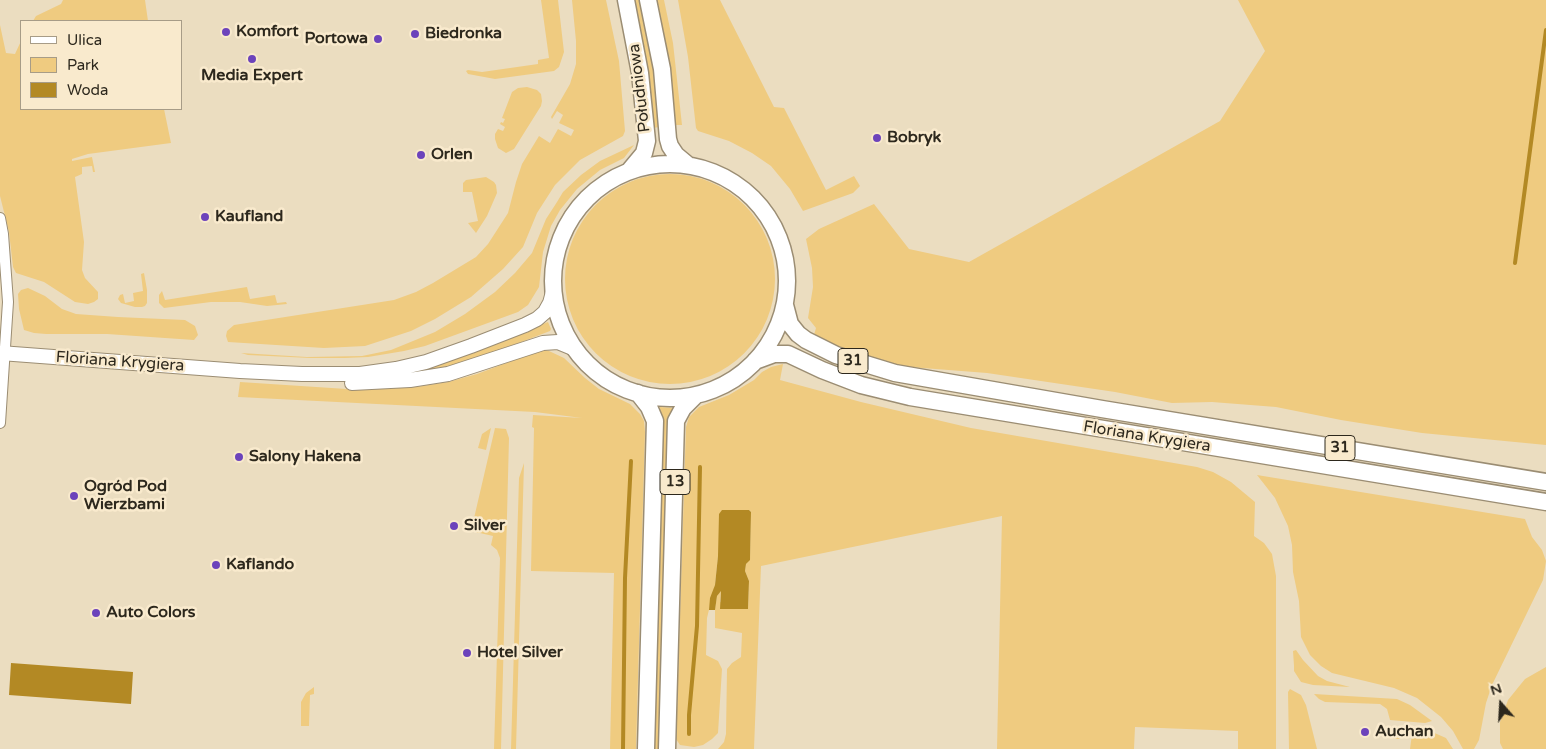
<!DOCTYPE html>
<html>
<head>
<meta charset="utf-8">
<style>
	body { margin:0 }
	#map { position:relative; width:1546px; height:749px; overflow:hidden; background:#ebddc0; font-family:"Varela Round",sans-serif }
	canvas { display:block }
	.legend { position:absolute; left:20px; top:20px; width:162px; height:90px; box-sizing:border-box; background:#f9eacd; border:1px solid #a79c87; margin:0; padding:6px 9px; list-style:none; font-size:15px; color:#2d281d }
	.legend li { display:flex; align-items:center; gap:10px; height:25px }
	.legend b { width:25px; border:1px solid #a79c87 }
	.north { position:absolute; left:1476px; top:679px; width:50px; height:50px; -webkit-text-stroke:4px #f9eacd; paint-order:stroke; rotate:341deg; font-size:14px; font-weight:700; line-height:20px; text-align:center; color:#2d281d }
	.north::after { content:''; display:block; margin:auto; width:18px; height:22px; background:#2d281d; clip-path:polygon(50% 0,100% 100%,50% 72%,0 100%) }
</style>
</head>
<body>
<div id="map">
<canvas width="1546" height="749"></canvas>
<ul class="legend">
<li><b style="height:6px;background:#fff"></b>Ulica</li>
<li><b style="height:14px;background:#efcb80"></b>Park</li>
<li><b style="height:14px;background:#b38924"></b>Woda</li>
</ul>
<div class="north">N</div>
</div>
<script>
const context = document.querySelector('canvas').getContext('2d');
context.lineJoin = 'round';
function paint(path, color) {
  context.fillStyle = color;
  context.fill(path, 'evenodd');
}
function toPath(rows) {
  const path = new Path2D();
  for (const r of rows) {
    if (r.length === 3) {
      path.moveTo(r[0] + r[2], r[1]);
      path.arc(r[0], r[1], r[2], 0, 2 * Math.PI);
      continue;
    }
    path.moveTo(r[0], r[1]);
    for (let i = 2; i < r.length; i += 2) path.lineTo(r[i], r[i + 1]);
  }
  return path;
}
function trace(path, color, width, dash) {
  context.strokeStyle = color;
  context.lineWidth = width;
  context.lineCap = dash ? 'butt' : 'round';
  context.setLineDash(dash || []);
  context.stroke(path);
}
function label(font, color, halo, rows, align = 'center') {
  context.font = font + ' "Varela Round",sans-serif';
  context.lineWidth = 5;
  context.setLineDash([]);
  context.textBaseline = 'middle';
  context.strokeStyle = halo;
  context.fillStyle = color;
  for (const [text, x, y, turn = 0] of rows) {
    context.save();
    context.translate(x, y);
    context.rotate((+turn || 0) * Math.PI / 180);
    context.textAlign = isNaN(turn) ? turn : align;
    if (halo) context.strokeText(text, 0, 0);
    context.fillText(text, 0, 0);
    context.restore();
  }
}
const green = toPath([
	[63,0,145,0,148,21,33,21,36,16,61,4],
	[541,0,558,0,564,52,559,67,554,71,495,79,468,74,466,71,468,70,482,72,538,64,538,60,549,58],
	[572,0,606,0,619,61,625,131,623,136,580,160,555,185,537,213,523,247,503,269,471,297,435,319,411,331,365,346,324,348,228,342,226,336,227,331,234,325,394,300,416,292,433,283,476,257,488,244,508,213,516,182,522,164,539,136,550,143,558,129,571,136,574,130,559,123,563,115,557,111,552,119,551,117,570,84,576,64,576,41],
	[634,0,640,0,644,14,652,57,659,127,653,128,646,57],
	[657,0,664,0,673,43,682,125,675,125,667,49],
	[678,0,720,0,774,107,784,108,826,190,854,176,860,186,853,193,803,211,790,189,771,166,752,153,729,141,698,131,696,128,688,57],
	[1238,0,1546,0,1546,445,1422,433,1341,420,1276,407,1212,402,1172,403,1115,392,987,373,897,366,838,348,814,335,816,328,808,318,813,287,812,268,806,239,819,229,874,204,909,249,969,262,1220,121,1265,51],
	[0,25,6,53,15,54,21,41,21,109,164,109,171,143,88,154,72,159,72,161,92,157,95,172,93,172,92,166,82,167,82,174,75,177,84,242,82,270,85,278,98,292,98,299,94,302,88,304,75,302,44,282,16,273,13,267,9,232,0,196],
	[527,87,537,90,541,94,542,101,541,106,514,149,506,153,498,148,495,139,495,134,498,129,503,131,505,127,500,124,501,122,503,123,505,119,502,118,512,92,518,88],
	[634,145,624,158,600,170,577,189,560,210,551,226,543,252,539,287,528,305,518,312,425,346,404,351,368,357,345,358,310,358,248,355,241,353,307,357,362,356,391,350,435,332,465,314,495,292,515,273,532,253,546,219,557,202,563,192,581,175,600,161],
	[670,279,105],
	[486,177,494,182,496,185,497,193,487,216,476,233,468,223,478,221,472,192,463,192,463,183,466,180],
	[144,273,147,290,147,303,145,306,142,307,135,307,121,303,118,299,120,295,123,294,125,303,134,301,133,293,143,291,141,274],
	[247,287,250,299,275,295,277,303,286,302,287,304,267,306,240,302,211,302,164,308,159,303,159,295,162,291,165,300],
	[28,288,45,296,62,309,76,314,118,317,185,320,195,326,198,335,194,340,107,334,46,334,34,333,24,330,19,309,18,294,21,290],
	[548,322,551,329,550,331,490,354,450,366,412,372,458,356],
	[541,350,549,351,564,358,585,378,599,389,630,404,640,414,644,421,645,432,636,749,610,749,614,573,531,571,534,428,532,427,533,415,582,418,535,412,238,397,240,382,362,390,416,387,448,382,477,374],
	[783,364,780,380,861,402,971,428,1197,467,1213,472,1231,482,1255,502,1254,536,1264,543,1272,554,1276,576,1276,749,1238,749,1238,731,1135,727,1134,749,997,749,1002,516,761,566,754,749,718,749,724,742,726,734,727,669,732,663,741,657,742,633,715,628,715,609,717,596,721,590,720,602,748,609,749,581,745,571,746,564,750,559,751,512,749,510,718,556,715,585,707,618,706,655,718,661,722,669,718,733,712,739,703,745,694,747,680,745,676,739,686,427,689,417,699,407,729,395,754,380,762,372,771,367],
	[660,407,674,408,660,749,653,749,658,410],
	[491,428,486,450,478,448,482,434],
	[495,428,506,429,509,438,501,749,494,749,500,558,497,550,491,545,493,536,471,531],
	[524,463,516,749,511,749,519,478],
	[1257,475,1525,519,1532,537,1542,550,1546,561,1543,580,1492,685,1486,703,1479,740,1474,749,1463,749,1453,731,1441,717,1417,698,1394,688,1332,673,1321,666,1310,655,1301,637,1299,601,1293,572,1292,545,1288,526,1275,498],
	[1296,650,1303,660,1318,676,1327,681,1350,687,1313,685,1301,682,1294,671,1294,666,1293,651],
	[1546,667,1546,749,1503,749,1500,743,1500,722,1508,700,1525,679],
	[314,687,314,694,310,695,309,726,301,726,301,702,306,693],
	[1290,689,1301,695,1306,705,1317,749,1289,749,1288,692],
	[1314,694,1397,699,1410,705,1432,721,1425,723,1390,720,1387,709,1380,704,1325,702,1319,699],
	[1389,727,1399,728,1402,731,1402,737,1399,739,1388,738],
	[1420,730,1430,731,1446,738,1453,749,1410,749,1412,734]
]);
const water = toPath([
	[722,510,749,510,751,512,750,560,746,564,745,571,749,581,748,609,720,609,721,591,717,596,715,610,709,610,710,598,715,585,718,556,719,514],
	[11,663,133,672,131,704,9,695]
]);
const stream = toPath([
	[1515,263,1546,30],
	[689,734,689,715,697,626,700,467],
	[623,749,625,578,631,461]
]);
const street = toPath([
	[0,218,3,234,8,302,0,423]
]);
const secondary = toPath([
	[0,353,240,371,302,374,360,374,396,369,426,362,471,346,525,325,537,319,545,312,550,303,553,292],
	[352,383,410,380,448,374,543,343,558,342,575,349]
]);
const primary = toPath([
	[626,0,640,73,647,141,644,153,629,171],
	[648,0,662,69,668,139,670,146,676,155,688,165],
	[670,281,117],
	[785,305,790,324,798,334,806,340,836,355,895,373,1102,409,1546,482],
	[755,361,774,354,788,354,822,370,861,385,910,397,1546,502],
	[638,393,649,407,655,421,646,749],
	[667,749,676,421,683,408,696,395]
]);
const markers = [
	[226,32,5,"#6c43bb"],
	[415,34,5,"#6c43bb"],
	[378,39,5,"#6c43bb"],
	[252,59,5,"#6c43bb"],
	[877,138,5,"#6c43bb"],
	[421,155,5,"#6c43bb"],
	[205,217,5,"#6c43bb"],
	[239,457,5,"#6c43bb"],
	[74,496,5,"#6c43bb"],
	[454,526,5,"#6c43bb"],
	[216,565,5,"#6c43bb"],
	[96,613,5,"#6c43bb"],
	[467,653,5,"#6c43bb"],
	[1365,732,5,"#6c43bb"]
];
const shields = [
	[853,361,30],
	[1340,448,30],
	[675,482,30]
];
const shieldNames = [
	["31",853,361],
	["31",1340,448],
	["13",675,482]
];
const poiNames = [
	["Komfort",236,32],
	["Biedronka",425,34],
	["Portowa",368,39,"right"],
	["Media Expert",252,76,"center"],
	["Bobryk",887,138],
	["Orlen",431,155],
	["Kaufland",215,217],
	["Salony Hakena",249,457],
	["Ogród Pod",84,487],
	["Wierzbami",84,505],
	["Silver",464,526],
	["Kaflando",226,565],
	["Auto Colors",106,613],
	["Hotel Silver",477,653],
	["Auchan",1375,732]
];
const streetNames = [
	["Południowa",640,88,-97],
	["Floriana Krygiera",120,362,4],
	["Floriana Krygiera",1147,437,9]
];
paint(green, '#efcb80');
paint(water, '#b38924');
trace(stream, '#b38924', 4);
trace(street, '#9b8d73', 12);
trace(secondary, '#9b8d73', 16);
trace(primary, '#9b8d73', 19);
trace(street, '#fff', 10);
trace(secondary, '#fff', 14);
trace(primary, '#fff', 16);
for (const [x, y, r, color] of markers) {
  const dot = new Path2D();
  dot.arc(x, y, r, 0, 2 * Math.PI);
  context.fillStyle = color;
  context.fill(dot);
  trace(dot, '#f9eacd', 2);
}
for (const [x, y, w] of shields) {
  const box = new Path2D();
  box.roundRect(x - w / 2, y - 12.5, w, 25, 4);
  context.fillStyle = '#f9eacd';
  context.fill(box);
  trace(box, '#2d281d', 1);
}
label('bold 15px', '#2d281d', null, shieldNames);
label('bold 16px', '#2d281d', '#f9eacd', poiNames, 'left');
label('16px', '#2d281d', '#f9eacd', streetNames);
</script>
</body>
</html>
